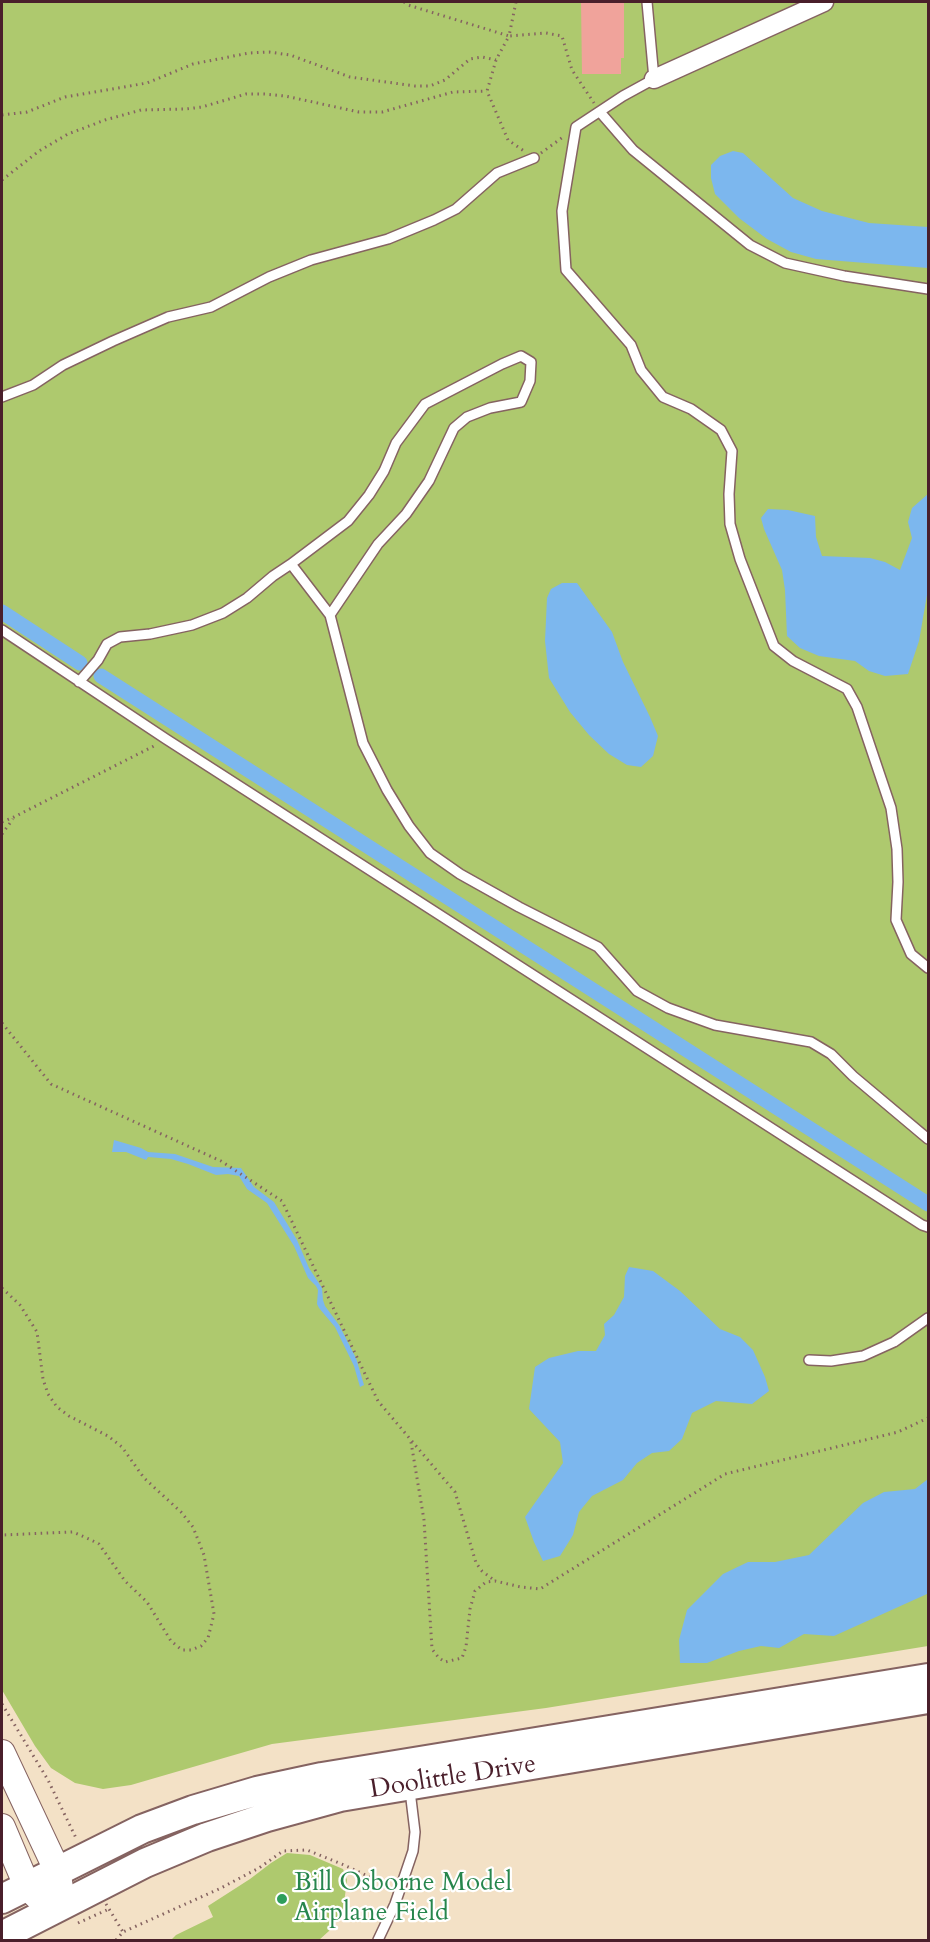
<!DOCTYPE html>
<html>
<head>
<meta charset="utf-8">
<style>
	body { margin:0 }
	#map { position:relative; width:930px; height:1942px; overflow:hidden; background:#f3e1c6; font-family:Cardo,serif }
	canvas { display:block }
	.frame { position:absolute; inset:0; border:3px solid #4a1f2b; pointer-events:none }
</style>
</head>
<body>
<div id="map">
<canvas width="930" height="1942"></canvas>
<div class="frame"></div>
</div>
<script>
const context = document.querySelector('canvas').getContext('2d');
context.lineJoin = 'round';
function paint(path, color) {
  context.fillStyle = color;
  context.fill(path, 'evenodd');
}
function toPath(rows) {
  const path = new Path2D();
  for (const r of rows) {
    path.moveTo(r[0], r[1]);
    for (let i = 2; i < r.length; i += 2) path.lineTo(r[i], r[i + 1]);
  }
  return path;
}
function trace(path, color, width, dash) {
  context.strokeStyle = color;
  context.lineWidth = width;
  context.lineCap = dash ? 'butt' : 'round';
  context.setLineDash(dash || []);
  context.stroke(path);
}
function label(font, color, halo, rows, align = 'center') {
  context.font = font + ' Cardo,serif';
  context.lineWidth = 4.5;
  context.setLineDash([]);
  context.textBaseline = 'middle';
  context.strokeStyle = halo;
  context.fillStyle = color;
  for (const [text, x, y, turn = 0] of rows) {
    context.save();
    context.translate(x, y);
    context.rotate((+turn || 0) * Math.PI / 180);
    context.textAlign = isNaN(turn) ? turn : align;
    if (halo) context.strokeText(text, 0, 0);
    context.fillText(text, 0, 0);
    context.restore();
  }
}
const green = toPath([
	[2,2,928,2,928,1646,546,1708,272,1744,131,1785,103,1789,75,1783,51,1768,35,1746,2,1690],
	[287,1853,310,1855,343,1869,347,1880,343,1911,329,1931,319,1940,171,1940,176,1935,213,1917,208,1906,250,1879,271,1863]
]);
const water = toPath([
	[733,151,743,153,793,198,822,211,869,223,928,227,928,268,816,259,791,252,767,239,739,218,715,194,711,178,711,165,720,156],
	[928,494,928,589,919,641,908,674,885,676,869,671,855,661,819,656,800,648,787,636,785,590,782,570,764,529,761,518,768,509,788,510,815,516,816,537,822,556,870,558,885,562,900,570,912,538,908,522,912,508],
	[562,583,577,583,612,632,623,662,650,717,658,736,653,756,641,767,627,765,609,754,589,735,570,712,549,678,545,641,547,598,551,589],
	[114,1140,141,1148,148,1152,175,1154,213,1167,241,1168,254,1187,274,1202,297,1240,309,1268,322,1288,323,1300,325,1306,339,1325,356,1358,364,1385,360,1387,354,1366,335,1327,319,1308,317,1304,318,1290,316,1286,308,1278,294,1246,267,1203,247,1189,239,1176,228,1174,216,1175,188,1164,171,1159,148,1157,146,1160,126,1152,112,1152],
	[629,1267,653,1271,680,1291,720,1329,740,1337,753,1350,765,1377,769,1391,752,1404,716,1401,692,1413,682,1439,669,1451,652,1453,637,1463,623,1480,592,1496,579,1512,573,1535,560,1556,543,1561,534,1542,525,1517,563,1463,560,1442,529,1409,535,1367,549,1358,578,1351,596,1351,605,1335,604,1324,614,1315,624,1297,625,1276],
	[928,1479,928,1592,927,1594,834,1636,804,1634,779,1648,761,1646,739,1651,707,1663,680,1663,679,1640,687,1610,723,1574,748,1562,775,1562,809,1555,863,1503,884,1492,915,1489]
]);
const canal = toPath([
	[2,612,80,663],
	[101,676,928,1204]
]);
const building = toPath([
	[581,2,624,2,624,58,621,58,621,74,582,74]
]);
const path = toPath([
	[404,2,408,5,509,36,496,60,487,91,508,140,524,151],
	[516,2,509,36,546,33,562,36,572,70,594,103],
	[2,115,27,112,65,97,147,83,193,64,249,53,269,52,290,55,350,77,415,86,430,86,445,80,470,59,482,57,496,60],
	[541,153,563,137],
	[2,180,39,151,68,134,105,120,141,110,186,109,202,107,246,94,264,94,285,96,359,112,382,112,453,92,487,91],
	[2,822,14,817,154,746],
	[2,834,13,819],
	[2,1023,51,1084,221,1161,282,1201,378,1401,455,1492,476,1563,482,1571,495,1581],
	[2,1288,20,1305,37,1332,43,1379,48,1394,57,1407,69,1416,108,1436,122,1447,144,1478,181,1512,193,1527,204,1555,214,1614,208,1638,201,1646,191,1650,182,1650,171,1641,147,1602,125,1581,99,1544,89,1539,73,1532,2,1535],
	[411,1442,424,1520,432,1649,439,1658,445,1662,462,1658,466,1647,470,1609,475,1591,486,1582,495,1581,521,1587,540,1589,725,1474,898,1432,928,1418],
	[2,1704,48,1780,76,1838],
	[106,1904,123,1932],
	[78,1923,109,1909],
	[116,1940,123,1932,219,1889,259,1868,283,1851,307,1850,344,1865,372,1878,390,1882]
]);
const lane = toPath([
	[647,2,654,79,623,96,576,127,562,211,566,270,631,345,641,370,663,397,691,409,721,430,732,451,729,494,730,524,740,559,774,646,793,661,847,689,857,707,891,808,897,849,898,882,896,920,911,954,928,968],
	[600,112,633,150,750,245,785,263,844,276,928,289],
	[2,397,33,385,63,365,113,341,168,317,211,307,269,277,311,260,388,239,434,220,456,209,497,173,534,158],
	[330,615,363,743,387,790,409,826,430,853,460,874,519,907,598,947,637,991,668,1008,715,1025,811,1042,831,1054,853,1076,928,1139],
	[2,630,166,739,922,1225,928,1227],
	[79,682,98,660,107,644,120,637,150,634,192,625,223,613,247,598,273,576,291,564,330,615,378,544,406,514,429,481,454,428,467,417,490,408,521,402,530,381,531,362,521,356,502,364,425,404,396,443,384,471,369,495,348,521,291,564],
	[809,1360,831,1361,863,1356,894,1342,928,1318],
	[378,1940,395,1904,413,1851,415,1832,411,1799,407,1788]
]);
const street = toPath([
	[654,79,824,2]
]);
const secondary = toPath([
	[2,1753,57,1870,60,1888,56,1908,40,1899,27,1886,2,1827]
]);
const primary = toPath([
	[2,1899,142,1829,193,1810,257,1791,322,1777,928,1678],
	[2,1936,145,1863,207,1837,267,1817,340,1797,928,1699]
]);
const markers = [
	[282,1899,6,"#2e9e5b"]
];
const streetNames = [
	["Doolittle Drive",453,1778,-9]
];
const leisureNames = [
	["Bill Osborne Model",294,1884],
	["Airplane Field",294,1914]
];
paint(green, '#aec96e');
paint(water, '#7cb7ee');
trace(canal, '#7cb7ee', 15);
paint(building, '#f0a39b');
trace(lane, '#856361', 12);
trace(street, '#856361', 21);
trace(secondary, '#856361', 28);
trace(primary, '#856361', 32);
trace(path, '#856361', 3, [1.5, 4.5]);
trace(lane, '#fff', 9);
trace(street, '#fff', 18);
trace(secondary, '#fff', 26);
trace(primary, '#fff', 28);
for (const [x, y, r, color] of markers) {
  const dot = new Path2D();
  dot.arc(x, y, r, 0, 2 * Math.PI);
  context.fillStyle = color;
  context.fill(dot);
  trace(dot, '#fff', 2);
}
label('26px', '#4a1f2b', '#fff', streetNames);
label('26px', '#27864d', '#fff', leisureNames, 'left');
</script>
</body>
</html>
